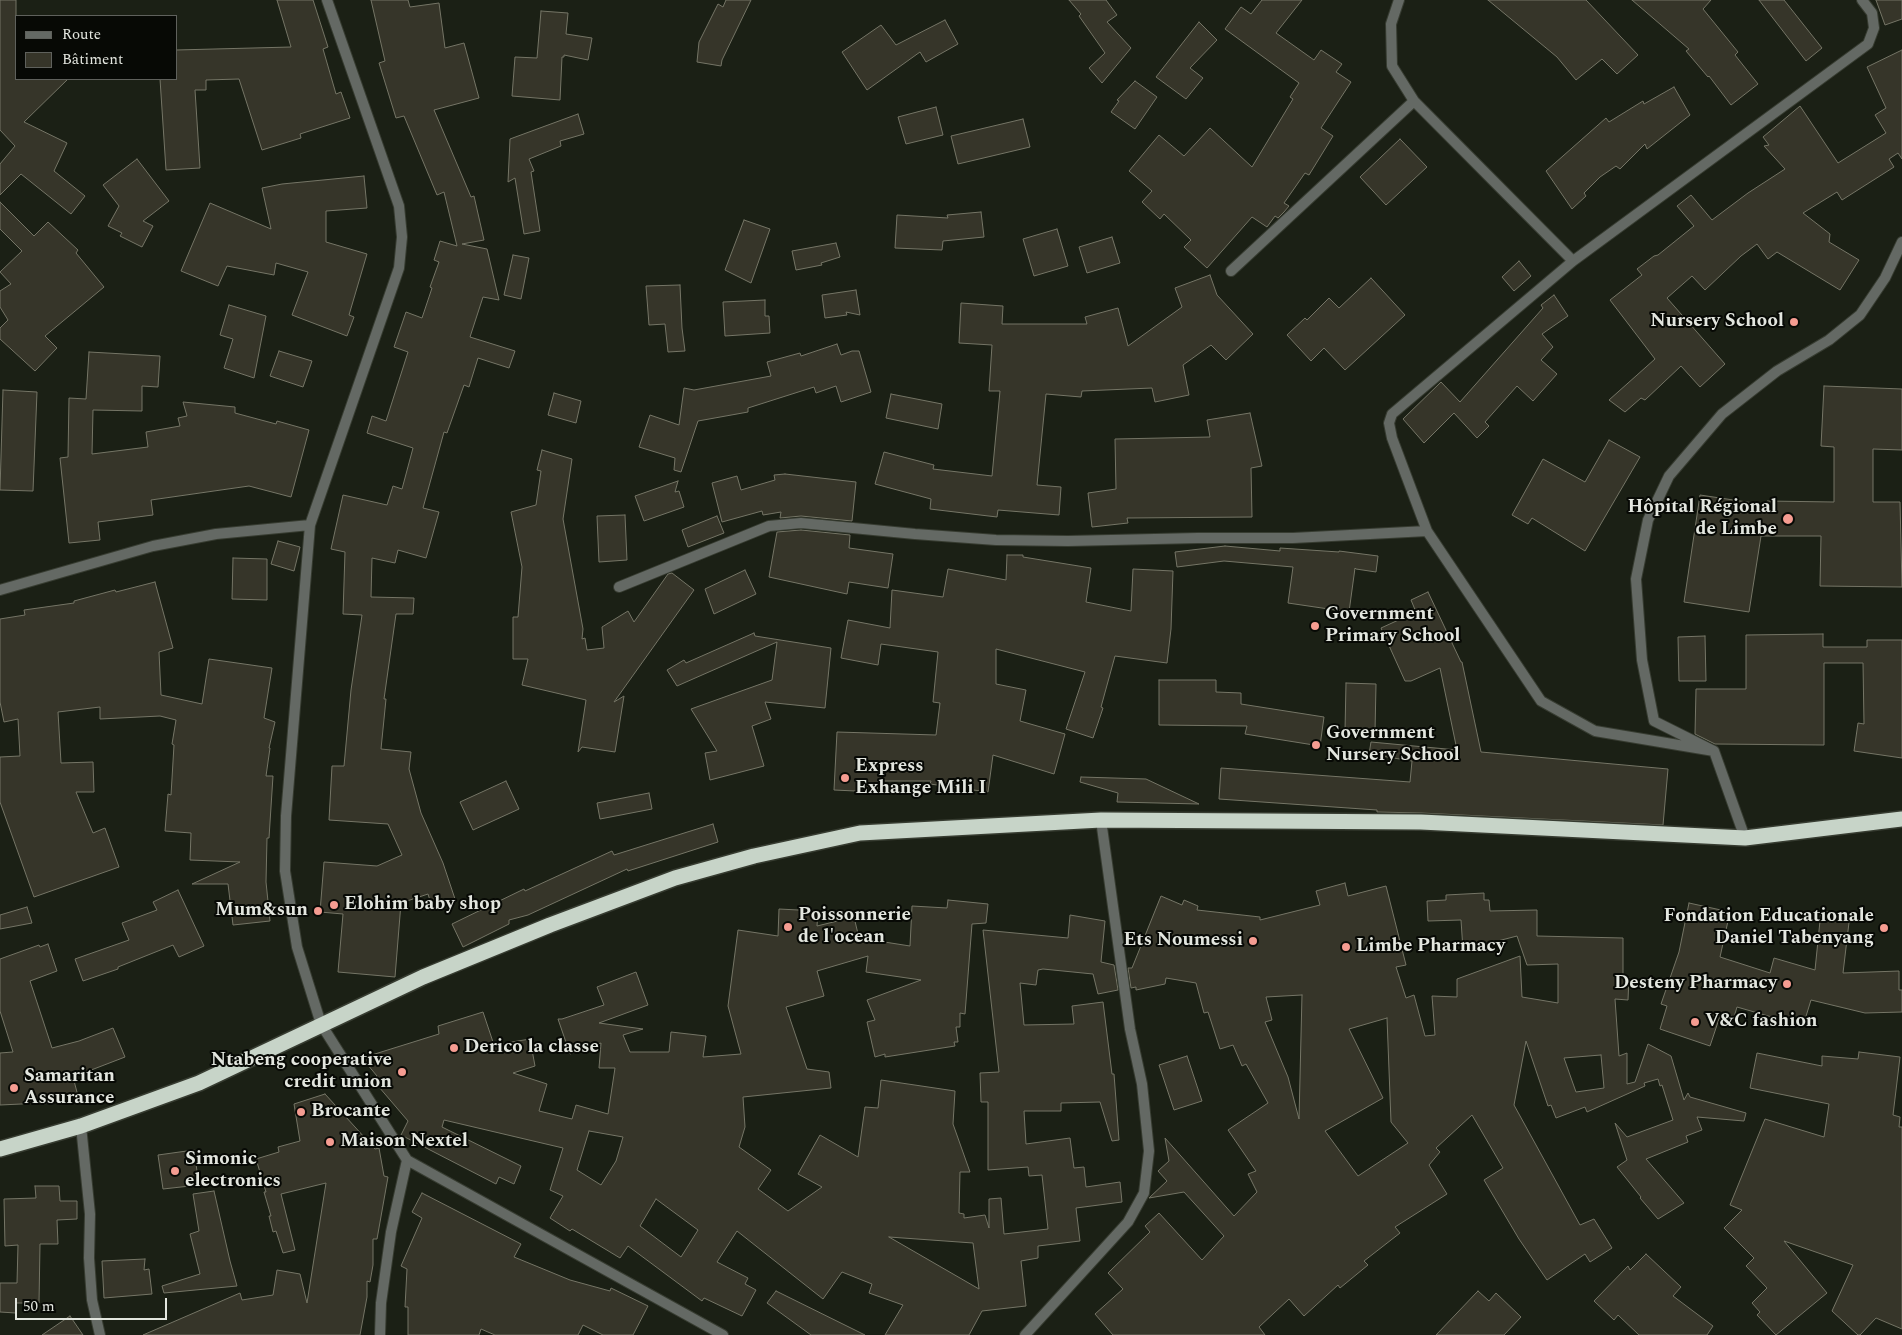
<!DOCTYPE html>
<html>
<head>
<meta charset="utf-8">
<style>
	body { margin:0 }
	#map { position:relative; width:1902px; height:1335px; overflow:hidden; background:#1b2015; font-family:Spectral,serif }
	canvas { display:block }
	.legend { position:absolute; left:15px; top:15px; width:162px; height:65px; box-sizing:border-box; background:#070905; border:1px solid #5f615c; margin:0; padding:6px 9px; list-style:none; font-size:15px; color:#e3e6df }
	.legend li { display:flex; align-items:center; gap:10px; height:25px }
	.legend b { width:25px; border:1px solid #5f615c }
	.scale { position:absolute; left:15px; top:1298px; width:152px; height:22px; box-sizing:border-box; border:2px solid #e3e6df; border-top:0; padding-left:6px; font-size:15px; line-height:18px; white-space:nowrap; color:#e3e6df; -webkit-text-stroke:4px #070905; paint-order:stroke }
</style>
</head>
<body>
<div id="map">
<canvas width="1902" height="1335"></canvas>
<ul class="legend">
<li><b style="height:6px;background:#646964"></b>Route</li>
<li><b style="height:14px;background:#363529"></b>Bâtiment</li>
</ul>
<div class="scale">50 m</div>
</div>
<script>
const context = document.querySelector('canvas').getContext('2d');
context.lineJoin = 'round';
function paint(path, color) {
  context.fillStyle = color;
  context.fill(path, 'evenodd');
}
function toPath(rows) {
  const path = new Path2D();
  for (const r of rows) {
    path.moveTo(r[0], r[1]);
    for (let i = 2; i < r.length; i += 2) path.lineTo(r[i], r[i + 1]);
  }
  return path;
}
function trace(path, color, width, dash) {
  context.strokeStyle = color;
  context.lineWidth = width;
  context.lineCap = dash ? 'butt' : 'round';
  context.setLineDash(dash || []);
  context.stroke(path);
}
function label(font, color, halo, rows, align = 'center') {
  context.font = font + ' Spectral,serif';
  context.lineWidth = 4;
  context.setLineDash([]);
  context.textBaseline = 'middle';
  context.strokeStyle = halo;
  context.fillStyle = color;
  for (const [text, x, y, turn = 0] of rows) {
    context.save();
    context.translate(x, y);
    context.rotate((+turn || 0) * Math.PI / 180);
    context.textAlign = isNaN(turn) ? turn : align;
    if (halo) context.strokeText(text, 0, 0);
    context.fillText(text, 0, 0);
    context.restore();
  }
}
const building = toPath([
	[0,0,16,0,16,79,68,79,24,122,67,143,54,171,85,196,71,214,21,174,0,195,0,164,15,146,0,130,0,0],
	[277,0,313,0,328,47,323,49,336,94,341,92,350,118,300,134,301,138,262,150,239,79,206,80,206,90,195,90,200,168,166,170,160,79,176,79,176,50,291,47,277,0],
	[371,0,408,0,410,7,439,3,445,48,464,43,479,98,434,110,471,197,474,196,484,240,462,244,487,249,499,300,483,297,470,337,515,351,509,368,478,358,469,387,464,385,447,433,444,432,423,508,439,512,426,558,398,550,395,563,372,558,371,597,414,598,413,614,396,614,384,699,386,699,381,749,411,752,409,769,421,813,443,863,455,899,432,907,428,894,401,903,395,977,338,972,343,914,320,912,324,862,377,866,402,855,388,824,329,820,332,766,344,766,351,690,362,615,343,614,345,552,331,549,343,495,387,505,393,486,402,489,413,448,367,433,372,416,386,421,408,352,394,347,406,312,422,318,432,288,430,287,439,262,434,260,440,241,457,246,444,192,437,195,404,116,396,118,379,63,385,61,371,0],
	[726,0,751,0,722,60,721,66,697,62,699,42,718,4,723,7,726,0],
	[1069,0,1106,0,1117,15,1107,22,1131,48,1102,83,1089,68,1105,53,1079,16,1081,14,1069,0],
	[1262,0,1302,0,1276,33,1314,60,1321,50,1342,64,1336,72,1351,82,1321,128,1333,136,1309,175,1305,173,1284,203,1289,206,1284,212,1278,218,1275,216,1267,227,1252,217,1207,268,1184,247,1191,240,1164,214,1160,219,1142,202,1152,191,1129,171,1159,135,1184,156,1210,128,1252,167,1293,99,1290,97,1299,83,1225,29,1241,7,1251,14,1262,0],
	[1488,0,1586,0,1638,55,1617,74,1602,59,1576,80,1557,57,1488,0],
	[1632,0,1711,0,1703,9,1738,52,1735,55,1758,84,1731,105,1709,76,1708,77,1686,51,1689,49,1632,0],
	[1759,0,1784,0,1822,48,1806,61,1759,0],
	[1876,0,1902,0,1902,19,1885,25,1876,0],
	[541,11,568,13,566,34,592,38,588,60,564,55,564,57,562,57,560,100,512,96,515,57,537,58,541,11],
	[945,20,958,44,926,62,920,52,867,90,842,52,881,25,896,45,945,20],
	[1199,22,1217,40,1190,68,1203,78,1186,99,1156,77,1199,22],
	[1902,50,1902,159,1898,153,1889,159,1894,167,1842,200,1837,192,1803,213,1830,234,1829,242,1859,260,1840,290,1777,252,1768,259,1757,244,1741,256,1705,290,1692,276,1667,298,1725,364,1700,387,1681,366,1645,400,1641,398,1625,412,1609,400,1655,359,1610,300,1642,275,1637,269,1654,256,1658,255,1694,226,1677,206,1691,195,1712,220,1748,193,1785,169,1764,146,1769,145,1763,137,1800,106,1838,163,1886,133,1875,115,1886,108,1867,67,1902,50],
	[1135,81,1157,97,1135,129,1111,112,1119,101,1117,100,1135,81],
	[1674,87,1690,115,1647,149,1645,144,1620,169,1616,166,1600,177,1584,193,1586,196,1572,209,1546,171,1606,118,1609,122,1643,101,1644,104,1674,87],
	[936,107,943,135,906,144,898,117,936,107],
	[578,114,584,134,560,141,561,146,529,159,534,171,531,172,540,231,524,234,515,178,508,182,510,139,578,114],
	[1023,119,1030,147,958,164,951,136,1023,119],
	[1400,139,1427,167,1386,205,1360,177,1400,139],
	[137,159,169,201,143,221,153,226,142,247,120,236,122,233,108,226,119,206,103,185,137,159],
	[364,176,367,208,326,211,326,242,367,254,349,315,354,317,347,336,292,315,308,272,276,263,274,275,227,266,218,286,181,271,210,203,271,229,262,188,282,184,364,176],
	[0,202,34,236,48,222,78,250,76,253,104,287,45,336,57,348,35,371,0,339,0,328,8,320,0,307,0,291,11,284,0,272,22,251,0,229,0,202],
	[981,212,984,237,943,241,942,250,895,248,897,215,948,218,947,215,981,212],
	[744,220,770,229,751,283,725,270,744,220],
	[1057,229,1068,266,1034,276,1023,239,1057,229],
	[1112,237,1120,263,1087,273,1079,247,1112,237],
	[836,243,840,257,821,263,822,265,796,270,792,251,836,243],
	[513,255,529,258,521,299,504,295,513,255],
	[1519,261,1531,276,1514,291,1502,277,1519,261],
	[1210,275,1217,295,1253,334,1226,360,1211,345,1183,365,1189,395,1155,402,1152,388,1082,391,1081,397,1046,394,1037,485,1061,487,1059,515,998,510,997,517,930,509,931,499,875,484,884,452,934,465,933,469,992,476,1000,391,989,391,992,345,959,343,961,303,1003,306,1002,324,1087,324,1085,317,1118,308,1128,346,1182,307,1175,288,1210,275],
	[1371,278,1405,315,1345,370,1324,348,1311,361,1287,335,1305,318,1307,320,1329,298,1339,308,1371,278],
	[680,285,682,328,685,351,668,352,665,324,649,325,646,286,680,285],
	[856,290,860,315,846,312,847,315,825,318,822,295,856,290],
	[1554,295,1568,316,1542,334,1553,347,1541,360,1557,374,1533,401,1517,386,1485,422,1489,426,1477,438,1454,413,1424,443,1403,419,1441,382,1460,402,1543,308,1541,305,1554,295],
	[765,300,765,316,769,316,770,333,725,336,723,302,765,300],
	[229,305,266,316,254,378,224,368,233,339,220,335,229,305],
	[837,344,841,355,852,351,859,351,871,392,841,402,836,386,816,393,814,387,748,408,748,412,698,421,681,472,674,470,675,458,639,447,650,415,679,425,684,388,694,390,771,376,767,362,800,353,801,356,837,344],
	[279,351,312,361,303,387,270,376,279,351],
	[89,352,160,356,158,387,142,386,142,411,93,410,92,454,148,447,146,432,180,426,178,418,187,416,183,402,235,407,235,413,276,424,277,421,309,430,291,497,249,486,151,500,153,515,98,522,100,540,69,543,60,458,68,457,69,398,86,399,89,352],
	[1824,386,1902,389,1902,450,1873,449,1873,502,1900,502,1902,587,1820,586,1821,536,1761,536,1749,612,1684,602,1700,495,1767,505,1767,501,1834,502,1834,447,1821,446,1824,386],
	[3,390,37,392,33,491,0,490,3,390],
	[554,393,581,401,576,423,548,415,554,393],
	[891,394,942,404,938,429,886,418,891,394],
	[1250,413,1262,466,1251,468,1252,517,1127,518,1128,523,1092,527,1088,493,1116,489,1115,439,1210,437,1207,420,1250,413],
	[1609,440,1640,457,1585,551,1532,518,1528,524,1512,515,1543,459,1585,482,1609,440],
	[542,450,572,459,563,519,583,629,582,639,585,638,587,650,604,648,602,627,628,611,634,622,668,574,672,573,694,590,614,702,624,696,615,752,582,747,578,752,586,700,522,685,528,659,513,659,513,617,518,617,522,567,511,512,536,505,541,471,537,470,542,450],
	[785,474,856,482,852,521,801,516,780,518,781,512,763,515,762,511,722,522,712,483,737,476,741,490,775,480,774,475,785,474],
	[678,481,675,492,679,491,684,507,644,521,635,496,678,481],
	[625,515,627,560,599,562,597,516,625,515],
	[717,516,724,533,688,547,682,530,717,516],
	[801,530,850,535,849,548,893,554,888,588,849,582,847,594,769,577,777,532,801,530],
	[278,541,300,547,294,571,271,564,278,541],
	[1225,546,1280,551,1280,548,1339,552,1339,551,1378,556,1376,572,1356,569,1355,568,1349,612,1288,603,1293,567,1224,561,1177,567,1175,552,1225,546],
	[1007,555,1023,555,1023,557,1091,568,1086,602,1131,611,1133,569,1173,571,1171,629,1167,663,1115,656,1101,707,1103,708,1093,738,1066,729,1085,672,996,649,996,684,1026,690,1020,721,1065,734,1054,774,993,755,988,792,930,784,931,781,878,781,877,792,834,790,837,732,936,735,940,703,933,702,938,652,881,644,878,665,841,658,848,620,890,628,892,590,943,597,948,569,1006,580,1007,555],
	[233,558,267,559,267,600,232,599,233,558],
	[745,570,756,594,714,614,705,589,745,570],
	[155,582,173,648,159,652,161,695,202,704,209,659,272,668,264,718,275,722,269,748,270,748,266,776,273,776,269,838,267,838,266,882,270,921,233,925,228,884,192,884,240,862,190,860,191,833,165,831,168,794,171,795,174,745,172,744,176,720,160,716,100,719,100,707,58,712,61,763,93,762,94,792,76,792,93,833,105,828,119,867,34,897,0,802,0,757,20,756,18,719,4,722,0,702,0,619,25,615,24,610,74,603,74,601,115,590,116,592,155,582],
	[1428,592,1461,662,1462,662,1481,752,1668,769,1663,825,1421,813,1377,812,1377,810,1219,799,1221,768,1410,782,1412,761,1369,754,1371,742,1457,750,1440,668,1411,681,1405,681,1381,628,1416,612,1411,600,1428,592],
	[754,633,755,636,831,648,825,708,765,702,771,719,752,726,764,766,710,780,705,753,717,751,691,709,772,680,777,642,677,686,667,670,684,660,686,663,754,633],
	[1823,634,1823,647,1867,647,1867,640,1902,640,1902,758,1854,751,1858,723,1864,724,1863,663,1824,663,1824,745,1715,744,1695,734,1696,689,1746,689,1746,635,1823,634],
	[1705,636,1706,681,1679,681,1678,637,1705,636],
	[1159,680,1216,680,1216,692,1241,693,1241,704,1324,717,1320,746,1245,734,1247,726,1159,725,1159,680],
	[1346,683,1376,684,1375,732,1345,731,1346,683],
	[1081,777,1146,779,1199,804,1117,802,1118,793,1080,782,1081,777],
	[506,781,519,809,473,830,460,802,506,781],
	[649,793,652,809,600,819,597,803,649,793],
	[713,824,718,842,628,871,627,869,528,915,509,920,509,924,463,947,452,924,524,889,525,891,612,851,614,855,713,824],
	[1345,883,1348,896,1386,886,1406,965,1396,967,1406,998,1414,995,1425,1036,1435,1035,1432,996,1457,997,1457,979,1520,956,1522,997,1558,1003,1558,964,1527,965,1517,936,1463,950,1461,920,1428,921,1427,901,1446,900,1446,895,1484,893,1484,900,1489,900,1490,911,1537,910,1537,936,1623,938,1623,977,1629,977,1628,1000,1615,999,1619,1056,1627,1053,1627,1084,1635,1082,1648,1044,1671,1056,1684,1100,1688,1093,1690,1097,1746,1113,1744,1121,1697,1117,1702,1130,1686,1136,1688,1142,1646,1159,1684,1203,1658,1219,1640,1198,1641,1197,1617,1167,1627,1160,1615,1123,1627,1137,1673,1120,1662,1085,1660,1086,1658,1079,1644,1083,1645,1086,1587,1112,1585,1107,1556,1118,1551,1105,1548,1106,1526,1041,1514,1105,1580,1225,1594,1219,1612,1248,1590,1262,1585,1254,1547,1280,1519,1239,1484,1180,1503,1168,1472,1115,1436,1148,1440,1152,1429,1165,1447,1194,1395,1227,1400,1233,1364,1261,1368,1265,1340,1288,1338,1285,1304,1316,1289,1299,1259,1327,1265,1335,1113,1335,1095,1314,1123,1289,1108,1273,1150,1232,1145,1226,1159,1213,1202,1260,1224,1236,1184,1192,1149,1198,1167,1181,1158,1171,1169,1161,1165,1138,1234,1216,1257,1192,1248,1174,1256,1171,1228,1130,1268,1103,1246,1064,1242,1066,1233,1045,1220,1049,1208,1012,1204,1013,1196,983,1166,978,1165,984,1136,990,1136,987,1131,988,1128,968,1132,968,1161,896,1182,905,1184,900,1198,906,1197,910,1260,917,1260,920,1320,905,1316,891,1345,883],
	[1302,995,1299,1119,1288,1077,1265,1022,1272,1020,1266,997,1302,995],
	[1387,1018,1391,1122,1408,1143,1358,1176,1325,1131,1383,1098,1349,1029,1387,1018],
	[1601,1055,1604,1088,1576,1092,1564,1058,1601,1055],
	[178,890,204,946,179,957,173,945,118,967,118,969,83,981,75,959,129,940,122,923,157,910,153,902,178,890],
	[948,900,988,904,986,923,972,924,965,1014,960,1013,960,1027,956,1027,958,1042,954,1042,955,1046,885,1057,885,1054,875,1057,867,1022,875,1020,867,1000,921,980,866,972,868,956,817,971,824,996,786,1007,807,1069,829,1072,831,1088,743,1097,745,1127,739,1147,771,1170,758,1189,788,1211,822,1187,798,1174,820,1135,858,1157,865,1107,878,1108,881,1080,955,1091,953,1124,970,1172,960,1172,959,1213,964,1214,964,1218,985,1215,989,1228,989,1199,1001,1198,1004,1234,1048,1229,1042,1175,1029,1176,1028,1167,988,1170,988,1102,981,1102,980,1073,999,1072,983,930,1068,938,1070,915,1105,921,1101,962,1114,965,1118,990,1098,994,1093,974,1043,969,1038,970,1036,985,1020,983,1024,1025,1074,1024,1072,1006,1103,1002,1112,1074,1114,1074,1119,1140,1112,1141,1100,1102,1061,1103,1061,1111,1024,1111,1026,1144,1070,1138,1074,1168,1084,1167,1086,1187,1120,1182,1122,1202,1076,1208,1080,1241,1038,1246,1038,1258,1021,1261,1026,1306,982,1311,969,1335,885,1335,903,1305,869,1293,872,1284,842,1272,823,1299,737,1231,717,1262,748,1278,745,1284,756,1290,742,1316,704,1298,702,1301,628,1246,620,1258,572,1229,570,1231,550,1218,563,1196,550,1190,563,1148,444,1120,442,1127,521,1166,514,1184,499,1177,496,1184,401,1135,408,1121,373,1080,377,1076,362,1058,439,1034,438,1026,483,1012,494,1045,530,1039,535,1066,513,1073,547,1084,539,1111,572,1119,576,1105,608,1114,615,1068,599,1068,601,1043,570,1054,558,1019,562,1019,604,1005,597,987,636,972,648,1005,599,1023,643,1029,623,1035,630,1052,669,1052,671,1032,706,1036,703,1057,741,1054,728,1006,738,930,778,936,779,909,818,911,817,926,854,917,859,938,910,946,912,906,947,908,948,900],
	[589,1131,623,1137,616,1161,601,1185,577,1170,589,1131],
	[656,1199,698,1230,681,1257,640,1226,656,1199],
	[889,1237,973,1243,979,1289,889,1237],
	[1689,903,1730,912,1720,957,1770,973,1774,958,1815,970,1821,911,1850,914,1843,973,1899,971,1899,990,1902,990,1902,1012,1865,1013,1811,1000,1803,1026,1737,1007,1734,1017,1721,1013,1710,1046,1660,1029,1667,1006,1661,1004,1679,952,1689,903],
	[27,907,32,923,0,929,0,915,27,907],
	[48,944,57,971,30,981,52,1048,79,1041,113,1028,125,1057,73,1077,78,1096,44,1104,43,1103,0,1105,0,1053,13,1052,0,1011,0,959,39,945,40,947,48,944],
	[1859,1052,1900,1057,1893,1115,1900,1117,1899,1127,1902,1127,1902,1329,1876,1318,1860,1335,1858,1335,1832,1311,1853,1265,1784,1241,1827,1293,1776,1335,1757,1315,1760,1312,1752,1303,1767,1288,1746,1266,1754,1258,1724,1228,1742,1210,1730,1205,1765,1119,1824,1137,1829,1104,1750,1088,1757,1053,1822,1066,1822,1056,1858,1059,1859,1052],
	[1187,1056,1202,1101,1174,1110,1159,1065,1187,1056],
	[325,1094,375,1149,379,1148,384,1176,388,1177,377,1239,373,1239,373,1265,370,1282,367,1281,367,1297,360,1335,143,1335,240,1293,242,1300,273,1295,277,1270,300,1274,307,1303,326,1183,281,1194,295,1250,283,1253,276,1231,273,1232,269,1216,271,1216,264,1192,266,1192,256,1159,279,1152,278,1147,300,1141,294,1104,325,1094],
	[194,1150,199,1185,163,1189,158,1155,194,1150],
	[35,1186,59,1186,60,1201,77,1201,77,1219,57,1220,58,1244,40,1244,39,1303,16,1303,16,1313,0,1312,0,1283,17,1283,18,1245,5,1246,4,1199,36,1198,35,1186],
	[214,1191,230,1261,237,1286,164,1293,162,1286,200,1274,190,1234,199,1231,193,1194,214,1191],
	[422,1193,521,1244,514,1257,570,1280,610,1291,611,1288,648,1306,633,1335,603,1335,583,1325,578,1335,495,1335,481,1329,479,1335,408,1335,408,1307,405,1307,407,1269,401,1266,422,1218,412,1212,422,1193],
	[1646,1254,1681,1287,1673,1296,1713,1326,1707,1335,1639,1335,1618,1315,1614,1320,1594,1301,1628,1266,1630,1270,1646,1254],
	[145,1259,144,1270,149,1269,152,1294,104,1298,102,1261,145,1259],
	[776,1291,865,1335,811,1335,767,1303,776,1291],
	[1478,1291,1489,1301,1496,1293,1521,1317,1504,1335,1436,1335,1478,1291],
	[70,1316,83,1335,42,1335,70,1316]
]);
const street = toPath([
	[327,0,399,206,402,237,399,268,310,525,286,816,285,871,297,947,321,1024,407,1160,723,1335],
	[1399,0,1391,24,1392,66,1414,101,1573,261],
	[1231,271,1414,101],
	[619,587,769,526,801,523,915,534,996,540,1068,541,1198,538,1293,538,1427,531],
	[0,590,153,546,216,534,310,525],
	[1714,751,1595,731,1541,701,1427,531,1392,438,1389,423,1392,414,1573,261,1868,44,1874,28,1872,13,1862,0],
	[1745,838,1714,751,1654,721,1642,660,1636,579,1648,520,1669,476,1722,414,1777,371,1829,340,1860,315,1885,278,1902,242],
	[81,1126,90,1214,89,1258,92,1300,100,1335],
	[380,1335,381,1303,391,1232,407,1160],
	[1025,1335,1128,1222,1144,1193,1149,1151,1142,1084,1130,1029,1101,820]
]);
const highway = toPath([
	[0,1149,81,1126,199,1083,423,977,550,925,675,878,754,856,860,833,1101,820,1421,822,1745,838,1902,819]
]);
const markers = [
	[1794,322,5,"#f59c91"],
	[1788,519,6,"#f59c91"],
	[1315,626,5,"#f59c91"],
	[1316,745,5,"#f59c91"],
	[845,778,5,"#f59c91"],
	[334,905,5,"#f59c91"],
	[318,911,5,"#f59c91"],
	[788,927,5,"#f59c91"],
	[1884,928,5,"#f59c91"],
	[1253,941,5,"#f59c91"],
	[1346,947,5,"#f59c91"],
	[1787,984,5,"#f59c91"],
	[1695,1022,5,"#f59c91"],
	[454,1048,5,"#f59c91"],
	[402,1072,5,"#f59c91"],
	[14,1088,5,"#f59c91"],
	[301,1112,5,"#f59c91"],
	[330,1142,5,"#f59c91"],
	[175,1171,5,"#f59c91"]
];
const poiNames = [
	["Nursery School",1784,322,"right"],
	["Hôpital Régional",1777,508,"right"],
	["de Limbe",1777,530,"right"],
	["Government",1325,615],
	["Primary School",1325,637],
	["Government",1326,734],
	["Nursery School",1326,756],
	["Express",855,767],
	["Exhange Mili I",855,789],
	["Elohim baby shop",344,905],
	["Mum&sun",308,911,"right"],
	["Poissonnerie",798,916],
	["de l'ocean",798,938],
	["Fondation Educationale",1874,917,"right"],
	["Daniel Tabenyang",1874,939,"right"],
	["Ets Noumessi",1243,941,"right"],
	["Limbe Pharmacy",1356,947],
	["Desteny Pharmacy",1777,984,"right"],
	["V&C fashion",1705,1022],
	["Derico la classe",464,1048],
	["Ntabeng cooperative",392,1061,"right"],
	["credit union",392,1083,"right"],
	["Samaritan",24,1077],
	["Assurance",24,1099],
	["Brocante",311,1112],
	["Maison Nextel",340,1142],
	["Simonic",185,1160],
	["electronics",185,1182]
];
paint(building, '#363529');
trace(building, '#757566', 1);
trace(street, '#373c31', 12);
trace(highway, '#373c31', 18);
trace(street, '#646964', 10);
trace(highway, '#c7d4c8', 15);
for (const [x, y, r, color] of markers) {
  const dot = new Path2D();
  dot.arc(x, y, r, 0, 2 * Math.PI);
  context.fillStyle = color;
  context.fill(dot);
  trace(dot, '#070905', 2);
}
label('bold 19px', '#e3e6df', '#070905', poiNames, 'left');
</script>
</body>
</html>
